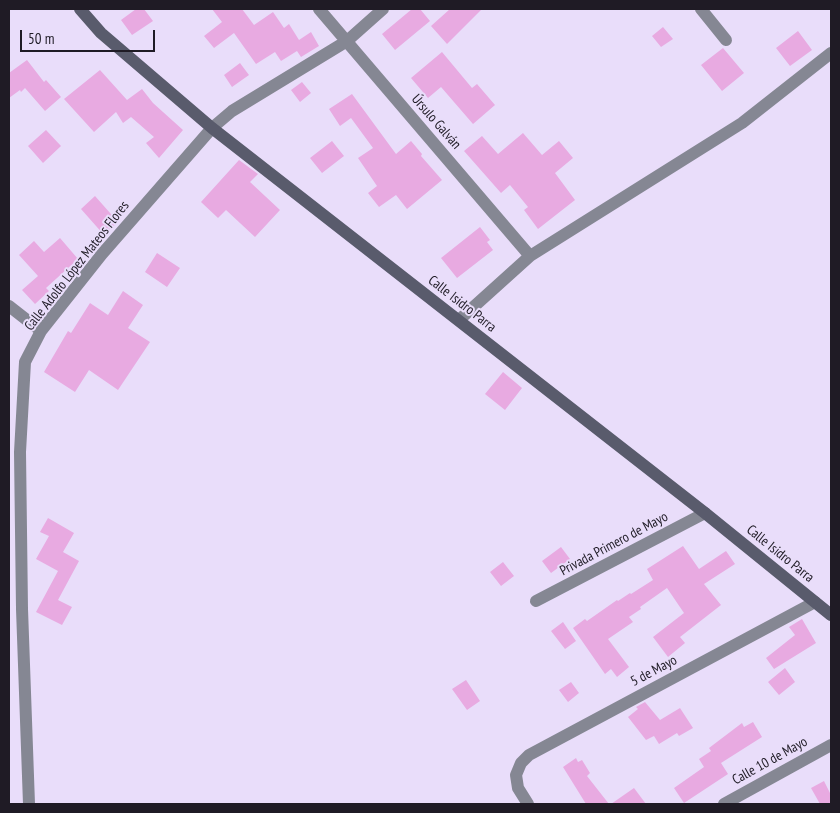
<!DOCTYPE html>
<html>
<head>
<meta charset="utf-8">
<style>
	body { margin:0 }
	#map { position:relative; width:840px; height:813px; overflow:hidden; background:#e9ddfa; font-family:"PT Sans Narrow",sans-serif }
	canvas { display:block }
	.frame { position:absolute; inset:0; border:10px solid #1f1b25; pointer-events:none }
	.scale { position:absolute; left:20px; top:30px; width:135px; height:22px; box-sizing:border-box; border:2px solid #1f1b25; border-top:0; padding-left:6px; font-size:15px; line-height:18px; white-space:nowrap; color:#1f1b25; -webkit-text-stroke:4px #e9ddfa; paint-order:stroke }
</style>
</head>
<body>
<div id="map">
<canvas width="840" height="813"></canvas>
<div class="frame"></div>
<div class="scale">50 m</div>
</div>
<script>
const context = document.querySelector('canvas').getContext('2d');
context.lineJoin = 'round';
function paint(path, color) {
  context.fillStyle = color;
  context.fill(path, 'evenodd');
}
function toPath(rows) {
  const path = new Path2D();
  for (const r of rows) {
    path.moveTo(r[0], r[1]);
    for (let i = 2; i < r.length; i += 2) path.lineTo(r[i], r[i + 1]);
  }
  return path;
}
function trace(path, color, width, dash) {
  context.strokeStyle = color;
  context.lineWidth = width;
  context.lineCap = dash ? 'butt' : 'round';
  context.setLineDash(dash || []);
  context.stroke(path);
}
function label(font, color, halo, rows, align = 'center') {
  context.font = font + ' "PT Sans Narrow",sans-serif';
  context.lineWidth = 4;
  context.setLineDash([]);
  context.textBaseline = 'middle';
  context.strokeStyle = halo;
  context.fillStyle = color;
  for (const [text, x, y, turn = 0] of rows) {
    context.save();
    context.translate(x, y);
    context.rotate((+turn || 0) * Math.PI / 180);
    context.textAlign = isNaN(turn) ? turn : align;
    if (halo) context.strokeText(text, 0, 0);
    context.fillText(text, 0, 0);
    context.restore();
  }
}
const building = toPath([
	[136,9,144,9,153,21,132,35,121,20],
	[212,9,242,9,254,25,273,12,284,28,289,24,299,40,311,32,319,46,301,57,297,51,281,61,275,52,256,64,234,33,214,48,204,36,222,22],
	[412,9,420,9,430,21,395,50,382,34],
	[450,9,482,9,447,44,431,26],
	[663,27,673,39,661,47,652,36],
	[798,31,812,50,790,66,776,48],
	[723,48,744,73,722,91,701,65],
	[442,52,472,88,477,84,495,105,473,124,441,87,428,98,411,78],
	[27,60,44,82,46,80,61,97,45,111,25,88,21,92,20,90,9,98,9,73],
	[240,63,249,75,232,87,224,75],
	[100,70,127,100,142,89,153,103,183,130,159,158,146,143,154,137,131,117,123,123,116,112,94,132,64,99],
	[302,82,311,93,300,102,291,90],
	[352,94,396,154,411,141,422,154,421,156,442,180,407,209,396,195,379,207,368,193,377,186,358,158,373,148,351,118,340,126,329,109],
	[46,130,61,146,43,163,28,146],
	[523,133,542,155,559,141,573,158,555,173,575,200,538,229,524,210,528,207,510,185,501,193,464,151,482,136,498,154],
	[332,141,344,156,322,173,310,158],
	[239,160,258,174,250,182,280,210,255,237,226,210,218,218,201,202],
	[95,196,118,222,104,235,81,209],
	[480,227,490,240,487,242,493,250,457,278,441,258],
	[60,238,78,259,46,288,49,291,35,304,22,290,38,276,19,255,34,241,44,252],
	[157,253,180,268,167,287,145,272],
	[123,291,143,305,128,328,150,342,118,390,89,370,75,392,44,372,68,331,71,333,90,303,108,315],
	[503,372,522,388,505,410,485,394],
	[48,518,74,533,63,552,79,561,58,600,72,607,62,625,36,612,58,571,36,559,49,536,40,532],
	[683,546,699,569,726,551,735,564,704,584,721,605,680,637,685,643,668,657,653,637,684,613,667,588,640,607,641,609,629,617,633,622,608,639,629,667,617,677,611,669,605,674,573,628,585,619,587,621,617,600,618,601,630,593,631,594,653,580,647,569],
	[561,547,570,559,551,573,542,561],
	[503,562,514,576,501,586,490,572],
	[802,619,816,643,774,669,766,658,795,635,789,627],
	[563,622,576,641,565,649,551,631],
	[785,668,795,682,779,695,768,682],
	[466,680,480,701,467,710,452,689],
	[571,682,579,693,568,702,559,690],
	[645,702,660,720,680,708,693,728,679,736,677,733,659,744,654,736,646,740,628,717,638,709,636,707],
	[753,722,762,737,721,763,728,774,684,803,674,788,704,767,699,759,711,751,709,748,742,723,744,727],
	[576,758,578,762,582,760,590,773,587,776,609,804,586,804,563,767],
	[824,781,831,795,831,804,820,804,811,788],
	[634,788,646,804,611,804]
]);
const street = toPath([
	[319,9,530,256],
	[701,9,726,40],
	[9,306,41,331],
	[459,320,530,256,742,123,831,53],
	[536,601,705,513],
	[29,804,22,609,20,452,25,362,41,331,102,254,212,128,232,111,347,41,383,9],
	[528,804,518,788,516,775,521,763,529,755,815,602],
	[724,804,831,745]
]);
const secondary = toPath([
	[80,9,101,33,212,128,705,513,831,615]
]);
const streetNames = [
	["Úrsulo Galván",436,122,49],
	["Calle Adolfo López Mateos Flores",77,266,-52],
	["Calle Isidro Parra",462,304,38],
	["Privada Primero de Mayo",614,544,-28],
	["Calle Isidro Parra",780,554,39],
	["5 de Mayo",654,671,-28],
	["Calle 10 de Mayo",770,761,-29]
];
paint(building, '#e8aae1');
trace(street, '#858793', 12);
trace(secondary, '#595b6c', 12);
label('14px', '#1f1b25', '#e9ddfa', streetNames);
</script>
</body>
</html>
